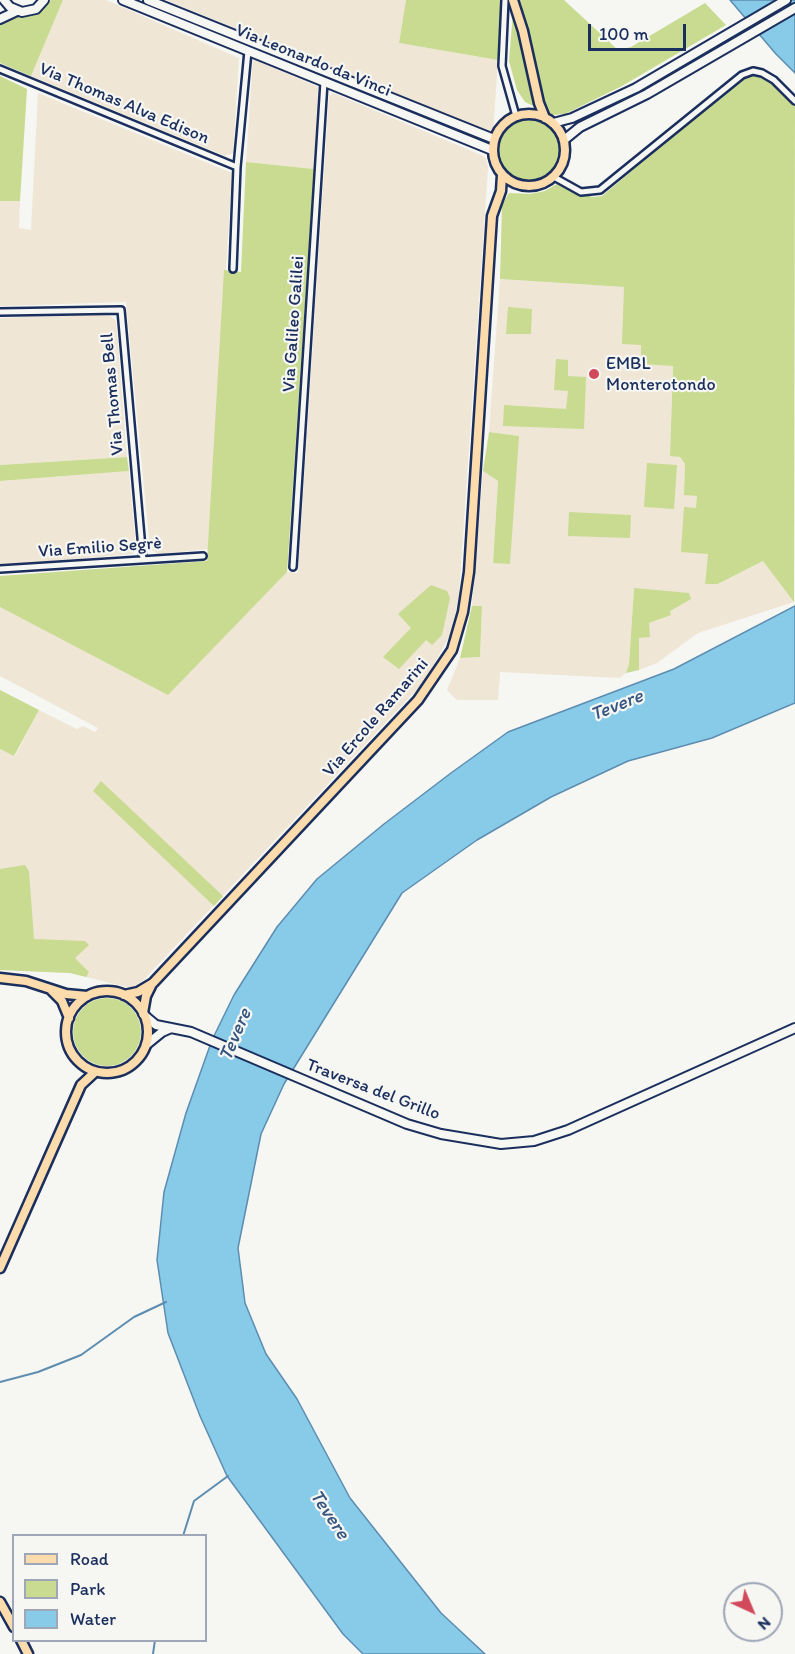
<!DOCTYPE html>
<html>
<head>
<meta charset="utf-8">
<style>
	body { margin:0 }
	#map { position:relative; width:795px; height:1654px; overflow:hidden; background:#f6f6f2; font-family:Itim,sans-serif }
	canvas { display:block }
	.legend { position:absolute; left:12px; top:1534px; width:195px; height:108px; box-sizing:border-box; background:#f6f6f2; border:2px solid #9ea6b7; margin:0; padding:8px 10px; list-style:none; font-size:18px; color:#1b2f5e }
	.legend li { display:flex; align-items:center; gap:12px; height:30px }
	.legend b { width:30px; border:2px solid #9ea6b7 }
	.north { position:absolute; left:723px; top:1582px; width:60px; height:60px; box-sizing:border-box; background:#f6f6f2; border:2px solid #9ea6b7; border-radius:50%; rotate:136deg; font-size:16px; font-weight:700; line-height:24px; text-align:center; color:#1b2f5e }
	.north::after { content:''; display:block; margin:auto; width:21px; height:27px; background:#d1495b; clip-path:polygon(50% 0,100% 100%,50% 72%,0 100%) }
	.scale { position:absolute; left:588px; top:24px; width:98px; height:27px; box-sizing:border-box; border:3px solid #1b2f5e; border-top:0; padding-left:8px; font-size:18px; line-height:21px; white-space:nowrap; color:#1b2f5e; -webkit-text-stroke:4px #f6f6f2; paint-order:stroke }
</style>
</head>
<body>
<div id="map">
<canvas width="795" height="1654"></canvas>
<ul class="legend">
<li><b style="height:8px;background:#fcdcac"></b>Road</li>
<li><b style="height:16px;background:#c8db90"></b>Park</li>
<li><b style="height:16px;background:#88cbe9"></b>Water</li>
</ul>
<div class="north">N</div>
<div class="scale">100 m</div>
</div>
<script>
const context = document.querySelector('canvas').getContext('2d');
context.lineJoin = 'round';
function paint(path, color) {
  context.fillStyle = color;
  context.fill(path, 'evenodd');
}
function toPath(rows) {
  const path = new Path2D();
  for (const r of rows) {
    if (r.length === 3) {
      path.moveTo(r[0] + r[2], r[1]);
      path.arc(r[0], r[1], r[2], 0, 2 * Math.PI);
      continue;
    }
    path.moveTo(r[0], r[1]);
    for (let i = 2; i < r.length; i += 2) path.lineTo(r[i], r[i + 1]);
  }
  return path;
}
function trace(path, color, width, dash) {
  context.strokeStyle = color;
  context.lineWidth = width;
  context.lineCap = dash ? 'butt' : 'round';
  context.setLineDash(dash || []);
  context.stroke(path);
}
function label(font, color, halo, rows, align = 'center') {
  context.font = font + ' Itim,sans-serif';
  context.lineWidth = 4.5;
  context.setLineDash([]);
  context.textBaseline = 'middle';
  context.strokeStyle = halo;
  context.fillStyle = color;
  for (const [text, x, y, turn = 0] of rows) {
    context.save();
    context.translate(x, y);
    context.rotate((+turn || 0) * Math.PI / 180);
    context.textAlign = isNaN(turn) ? turn : align;
    if (halo) context.strokeText(text, 0, 0);
    context.fillText(text, 0, 0);
    context.restore();
  }
}
const built = toPath([
	[63,0,106,0,239,58,233,153,225,156,31,76],
	[166,0,406,0,399,43,498,60,493,133],
	[253,59,318,87,314,169,246,162],
	[38,93,232,173,208,549,158,554,150,549,126,302,0,306,0,200,20,201,19,228,31,230],
	[333,93,481,155,486,159,488,167,459,595,452,632,424,682,135,989,70,973,8,970,0,869,0,749,15,756,39,710,77,729,83,726,95,732,98,728,0,676,0,607,168,694,287,572,298,573,329,96],
	[500,279,624,287,642,345,641,364,673,365,670,455,680,457,685,464,684,494,697,496,697,508,684,508,684,523,708,554,705,583,719,584,765,560,794,602,698,633,657,663,639,670,639,638,649,623,671,615,669,611,634,588,629,664,626,673,620,678,500,672,498,700,457,700,447,690,460,658,480,657,482,606,472,606,483,471,498,481,493,562,510,563,518,436,489,432],
	[108,314,116,321,127,457,0,465,0,318],
	[129,471,136,549,133,554,0,565,0,481]
]);
const green = toPath([
	[51,0,63,0,31,76,0,63,0,24,9,16,38,14],
	[406,0,501,0,498,60,399,43],
	[514,0,564,0,618,50,631,47,705,3,726,25,622,86,565,114,552,115,525,102,517,90,509,61],
	[761,71,795,100,794,602,763,561,718,584,705,584,708,554,681,552,684,507,696,508,697,496,684,495,685,464,680,457,670,456,673,366,641,364,641,345,622,344,624,287,500,279,502,205,509,193,530,194,545,191,560,182,592,197,602,196,742,78],
	[0,76,27,89,20,201,0,201],
	[528,151,32],
	[246,162,314,169,287,572,168,695,0,607,0,576,207,561,224,270,241,272],
	[508,307,532,309,531,334,506,334],
	[556,359,568,360,568,376,586,377,584,429,503,426,504,405,566,409,568,391,554,390],
	[489,432,519,436,510,564,493,563,498,481,483,471],
	[127,457,129,471,0,481,0,465],
	[647,463,677,465,674,509,644,507],
	[569,512,631,515,630,538,568,536],
	[431,585,447,591,450,598,442,635,432,645,426,640,399,669,383,657,411,628,398,614],
	[634,588,689,593,691,599,670,611,671,615,649,623,650,637,639,638,639,670,626,673,629,664],
	[472,606,482,606,480,657,460,658],
	[0,690,39,710,14,756,0,749],
	[101,781,223,896,214,906,93,791],
	[25,865,29,871,34,939,85,941,89,945,75,958,89,972,86,977,70,973,0,970,0,869],
	[107,1032,34]
]);
const water = toPath([
	[730,0,795,0,795,73,776,54,730,0],
	[795,606,795,703,712,738,628,761,551,797,477,840,402,893,284,1084,261,1134,238,1248,245,1303,266,1354,297,1399,350,1498,441,1613,485,1654,363,1654,343,1634,227,1476,200,1416,168,1333,157,1260,164,1192,186,1113,212,1040,234,995,277,927,317,879,384,824,451,773,508,732,674,669,795,606]
]);
const stream = toPath([
	[0,1382,38,1372,81,1355,134,1317,166,1302],
	[183,1536,194,1501,228,1476],
	[153,1654,155,1640]
]);
const street = toPath([
	[505,0,502,66,516,116],
	[0,69,237,167],
	[554,177,581,192,600,190,742,75,753,71,762,73,774,80,795,101],
	[233,269,237,167,248,51],
	[0,312,121,310,143,560],
	[293,567,324,82],
	[0,569,203,556]
]);
const secondary = toPath([
	[4,0,10,7,22,12,36,9,44,0],
	[123,0,492,150],
	[148,0,494,139],
	[0,19,17,11],
	[553,123,572,118,636,88,786,0],
	[564,140,580,127,647,94,795,8],
	[144,1015,156,1025,191,1032,407,1124,441,1134,501,1144,534,1141,568,1130,795,1028],
	[146,1045,162,1032,171,1028]
]);
const primary = toPath([
	[513,0,523,31,539,103,545,118],
	[529,150,36],
	[0,978,26,981,66,994,87,996],
	[52,991,62,1001,69,1018],
	[107,1032,41],
	[124,995,138,992,153,983,418,700,452,650,463,612,469,572,492,216,501,191,502,175],
	[143,1013,146,996,151,986],
	[0,1268,81,1085,95,1072],
	[0,1602,14,1627],
	[21,1640,28,1654]
]);
const markers = [
	[594,374,6,"#d1495b"]
];
const streetNames = [
	["Via Leonardo da Vinci",313,61,22],
	["Via Thomas Alva Edison",124,104,23],
	["Via Galileo Galilei",294,324,-86],
	["Via Thomas Bell",113,394,-95],
	["Via Emilio Segrè",100,548,-4],
	["Via Ercole Ramarini",376,718,-49],
	["Traversa del Grillo",373,1090,21]
];
const poiNames = [
	["EMBL",606,364],
	["Monterotondo",606,385]
];
const waterNames = [
	["Tevere",617,706,-22],
	["Tevere",236,1035,-67],
	["Tevere",329,1515,56]
];
paint(built, '#efe6d6');
paint(green, '#c8db90');
paint(water, '#88cbe9');
trace(water, '#5c8db1', 1.5);
trace(stream, '#5c8db1', 2);
trace(street, '#1b2f5e', 10);
trace(secondary, '#1b2f5e', 12);
trace(primary, '#1b2f5e', 13);
trace(street, '#f6f6f2', 5);
trace(secondary, '#f6f6f2', 8);
trace(primary, '#fcdcac', 8);
for (const [x, y, r, color] of markers) {
  const dot = new Path2D();
  dot.arc(x, y, r, 0, 2 * Math.PI);
  context.fillStyle = color;
  context.fill(dot);
  trace(dot, '#f6f6f2', 2);
}
label('18px', '#1b2f5e', '#f6f6f2', streetNames);
label('18px', '#1b2f5e', '#f6f6f2', poiNames, 'left');
label('italic 20px', '#365681', '#f6f6f2', waterNames);
</script>
</body>
</html>
